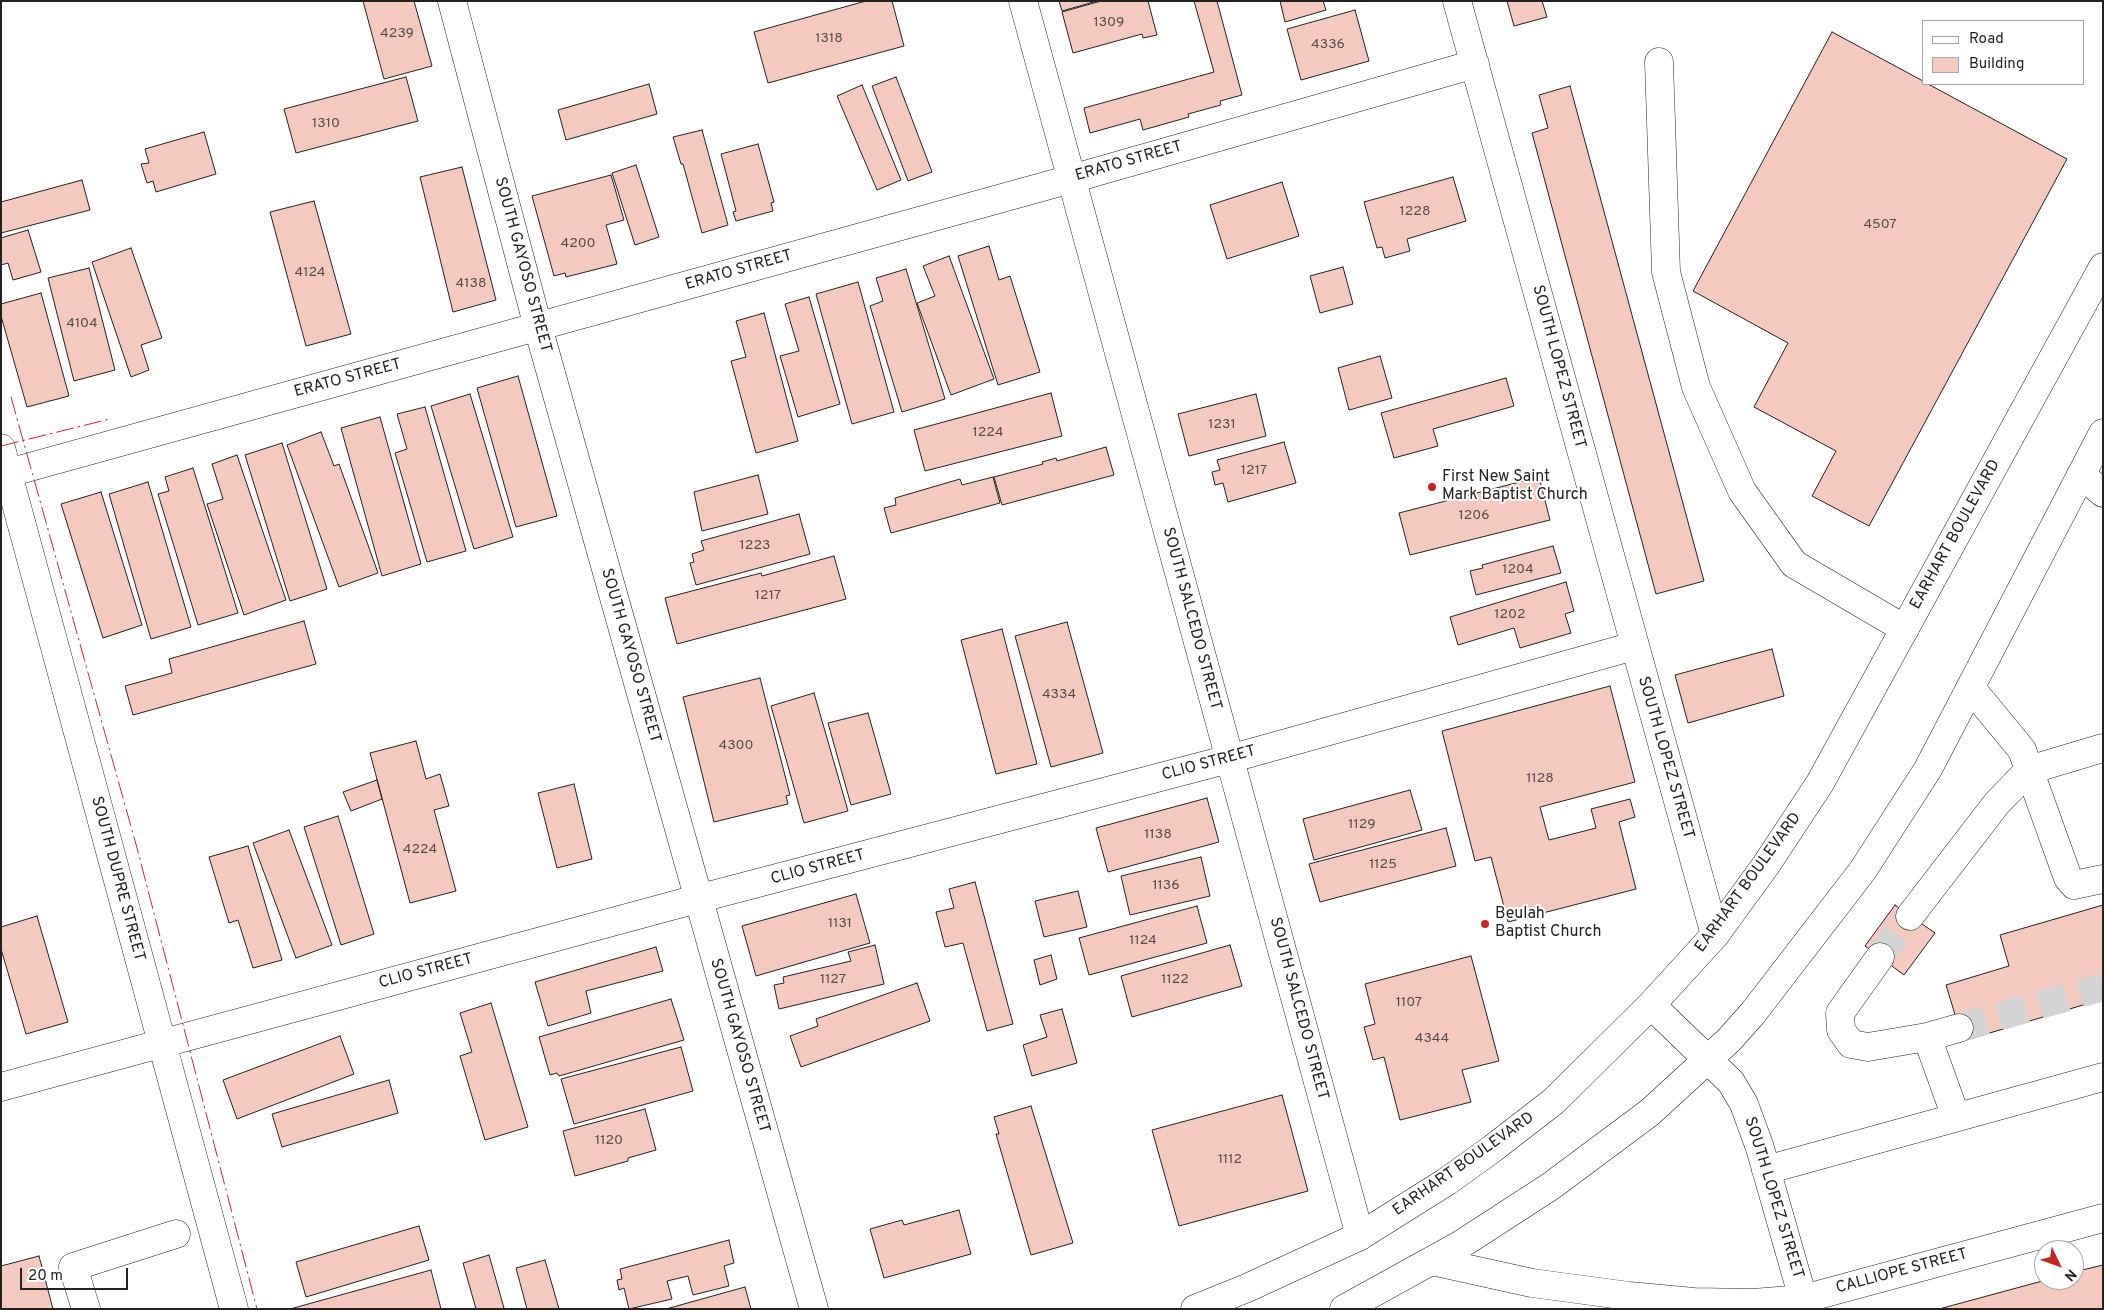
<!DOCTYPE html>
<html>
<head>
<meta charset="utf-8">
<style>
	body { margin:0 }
	#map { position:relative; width:2104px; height:1310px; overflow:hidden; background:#fff; font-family:Overpass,sans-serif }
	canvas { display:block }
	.frame { position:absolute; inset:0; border:2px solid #222; pointer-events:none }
	.legend { position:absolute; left:1922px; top:20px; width:162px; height:65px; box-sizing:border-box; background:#fff; border:1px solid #a7a7a7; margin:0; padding:6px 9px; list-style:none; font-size:15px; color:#222 }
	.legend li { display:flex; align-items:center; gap:10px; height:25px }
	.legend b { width:25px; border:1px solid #a7a7a7 }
	.north { position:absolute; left:2034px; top:1240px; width:50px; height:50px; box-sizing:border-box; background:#fff; border:1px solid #a7a7a7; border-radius:50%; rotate:132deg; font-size:14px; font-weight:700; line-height:20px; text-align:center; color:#222 }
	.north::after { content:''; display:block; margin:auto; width:18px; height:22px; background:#c62828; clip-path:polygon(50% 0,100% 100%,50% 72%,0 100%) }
	.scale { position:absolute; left:20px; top:1268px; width:108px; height:22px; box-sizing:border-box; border:2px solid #222; border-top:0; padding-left:6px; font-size:15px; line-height:18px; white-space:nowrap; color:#222; -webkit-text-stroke:4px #fff; paint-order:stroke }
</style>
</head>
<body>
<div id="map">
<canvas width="2104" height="1310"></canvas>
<div class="frame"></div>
<ul class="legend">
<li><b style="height:6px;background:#fff"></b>Road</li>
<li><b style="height:14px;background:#f3c9c0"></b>Building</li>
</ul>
<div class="north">N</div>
<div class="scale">20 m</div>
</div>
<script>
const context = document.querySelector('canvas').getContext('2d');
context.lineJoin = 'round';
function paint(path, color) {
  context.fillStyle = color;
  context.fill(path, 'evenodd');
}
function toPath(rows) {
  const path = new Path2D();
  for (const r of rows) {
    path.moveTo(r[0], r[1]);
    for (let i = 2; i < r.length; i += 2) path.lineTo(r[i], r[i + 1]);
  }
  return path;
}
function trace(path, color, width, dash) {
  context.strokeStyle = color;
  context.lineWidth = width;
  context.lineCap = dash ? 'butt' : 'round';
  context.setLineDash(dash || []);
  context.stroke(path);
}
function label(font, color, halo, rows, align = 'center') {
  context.font = font + ' Overpass,sans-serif';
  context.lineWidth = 4;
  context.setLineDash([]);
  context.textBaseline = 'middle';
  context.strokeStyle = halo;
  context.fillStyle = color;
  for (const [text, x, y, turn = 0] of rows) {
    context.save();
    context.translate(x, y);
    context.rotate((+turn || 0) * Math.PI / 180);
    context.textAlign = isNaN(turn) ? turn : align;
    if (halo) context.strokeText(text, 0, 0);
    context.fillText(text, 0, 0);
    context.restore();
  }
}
const building = toPath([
	[363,1,414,1,432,66,384,79,363,1],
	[866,1,892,1,904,46,768,83,754,32,866,1],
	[1059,1,1097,1,1062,11,1059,1],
	[1101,1,1148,1,1157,35,1143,38,1142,34,1073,53,1062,12,1101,1],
	[1194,1,1217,1,1242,95,1220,101,1221,105,1188,114,1189,117,1143,130,1140,119,1090,133,1084,108,1214,72,1194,1],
	[1280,1,1323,1,1326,10,1285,22,1280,1],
	[1507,1,1542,1,1547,17,1514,26,1507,1],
	[1355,10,1369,61,1301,80,1287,29,1355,10],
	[1832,32,1923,81,1923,84,1928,84,2067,159,1869,526,1812,496,1836,451,1754,407,1788,343,1693,291,1832,32],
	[406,77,418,121,296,153,284,109,406,77],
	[896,77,932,172,908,181,872,86,896,77],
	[649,84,657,114,566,140,558,110,649,84],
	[862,85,901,180,877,190,837,96,862,85],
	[1570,86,1704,581,1656,594,1532,133,1548,128,1539,95,1570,86],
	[702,130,728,225,702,233,683,164,681,164,673,137,702,130],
	[204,132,216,174,156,192,153,181,147,183,141,164,149,163,145,149,204,132],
	[758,144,774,202,771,203,773,211,736,221,733,212,736,211,721,154,758,144],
	[636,165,659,237,635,245,612,173,636,165],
	[462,167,496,300,453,312,420,177,462,167],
	[611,175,624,220,606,225,617,264,566,277,565,273,554,276,532,196,611,175],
	[1453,177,1466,221,1407,239,1410,251,1385,258,1382,247,1377,248,1364,202,1453,177],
	[82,180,90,210,1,233,1,202,82,180],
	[1282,182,1299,236,1227,259,1210,205,1282,182],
	[314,201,351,334,306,346,270,212,314,201],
	[28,230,41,272,13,280,8,263,1,265,1,238,28,230],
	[989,246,999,280,1010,276,1040,372,998,385,958,256,989,246],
	[131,248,162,338,141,345,149,370,131,377,92,262,131,248],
	[949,256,994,379,951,395,917,303,935,296,923,266,949,256],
	[1343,267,1353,304,1320,313,1310,276,1343,267],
	[89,268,115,370,74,381,48,278,89,268],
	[906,269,945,399,902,412,870,306,883,301,876,278,906,269],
	[858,282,894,412,852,424,816,294,858,282],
	[41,293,69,396,27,407,1,316,1,304,41,293],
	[809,297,840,404,798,417,780,356,799,351,785,304,809,297],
	[764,313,798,441,756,453,731,361,746,357,736,321,764,313],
	[1380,356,1392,398,1349,410,1338,368,1380,356],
	[518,376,557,516,516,527,477,388,518,376],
	[1506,378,1514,406,1433,429,1438,446,1394,458,1381,413,1506,378],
	[1051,393,1062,436,925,471,914,430,1051,393],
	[470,394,513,537,474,549,431,406,470,394],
	[1256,394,1266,436,1189,456,1178,414,1256,394],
	[425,407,466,551,427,562,395,453,407,449,397,414,425,407],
	[380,417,421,564,382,576,341,428,380,417],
	[321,432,334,466,339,464,378,573,339,587,287,445,321,432],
	[1284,442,1296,483,1228,502,1223,483,1215,485,1212,472,1220,470,1217,460,1284,442],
	[282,443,327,589,290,601,245,455,282,443],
	[1106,447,1114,475,1002,505,994,477,1043,464,1042,462,1056,458,1057,461,1106,447],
	[237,455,286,600,244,615,207,504,223,499,212,464,237,455],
	[193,468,238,613,198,625,158,494,169,491,165,477,193,468],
	[758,475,768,514,702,531,694,492,758,475],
	[993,477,1000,503,891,533,884,508,896,505,895,498,960,479,962,485,993,477],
	[1539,477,1550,520,1410,555,1399,513,1539,477],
	[148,482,191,627,151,639,109,494,148,482],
	[101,492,142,625,103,638,61,504,101,492],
	[799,514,810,554,696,585,690,563,694,562,692,554,704,550,701,541,799,514],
	[1553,546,1561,573,1476,595,1470,571,1483,568,1482,565,1553,546],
	[834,556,846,599,677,644,665,598,761,573,762,576,834,556],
	[1566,582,1574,611,1565,614,1571,633,1520,648,1514,628,1458,645,1450,617,1566,582],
	[304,621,316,664,133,715,125,686,172,673,169,659,304,621],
	[1067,622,1103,753,1051,767,1015,636,1067,622],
	[1002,629,1037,764,996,774,961,640,1002,629],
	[1772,649,1784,696,1688,723,1675,675,1772,649],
	[760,678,790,795,786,796,788,804,714,822,683,697,760,678],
	[1610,686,1635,782,1540,807,1549,840,1596,828,1591,809,1630,799,1635,817,1619,822,1636,889,1508,922,1491,857,1475,861,1442,731,1610,686],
	[814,693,848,811,804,823,771,706,814,693],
	[868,713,891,794,851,805,828,723,868,713],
	[416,741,426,779,440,774,449,806,434,810,456,891,410,903,370,753,416,741],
	[377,780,382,799,351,811,343,792,377,780],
	[574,784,592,859,557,868,538,793,574,784],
	[1410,790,1422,830,1314,860,1303,819,1410,790],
	[1207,798,1219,842,1108,872,1096,828,1207,798],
	[338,816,374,934,341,945,304,827,338,816],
	[1446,828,1456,866,1320,902,1309,864,1446,828],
	[289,830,332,945,296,958,253,843,289,830],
	[248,846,282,960,253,968,238,920,229,923,209,857,248,846],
	[1201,857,1210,896,1130,915,1121,876,1201,857],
	[975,882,1013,1024,987,1031,963,943,945,947,936,912,954,908,949,889,975,882],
	[1078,891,1087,927,1044,937,1035,901,1078,891],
	[856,894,870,943,756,976,742,926,856,894],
	[1895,905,1935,933,1904,975,1865,946,1895,905],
	[2103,905,2103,999,1963,1041,1946,985,2009,966,2000,935,2103,905],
	[1197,906,1207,943,1089,975,1079,938,1197,906],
	[37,916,68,1022,26,1034,1,949,1,927,37,916],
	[875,945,884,984,779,1009,774,985,784,983,783,977,851,961,848,952,875,945],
	[1230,945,1242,986,1132,1017,1121,976,1230,945],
	[656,947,663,971,586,991,591,1013,548,1026,535,982,656,947],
	[1051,955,1057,979,1040,985,1034,960,1051,955],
	[1471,956,1499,1061,1462,1070,1471,1102,1400,1120,1384,1057,1373,1060,1364,1027,1375,1024,1365,984,1471,956],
	[917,983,930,1021,801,1067,790,1036,818,1026,816,1019,917,983],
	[671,999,684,1040,559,1076,557,1073,550,1075,539,1037,671,999],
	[491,1003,528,1127,485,1140,460,1056,472,1052,460,1013,491,1003],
	[1062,1009,1077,1063,1032,1076,1023,1045,1047,1037,1040,1015,1062,1009],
	[340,1036,354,1074,237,1119,223,1080,340,1036],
	[681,1047,693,1091,574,1124,561,1079,681,1047],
	[389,1080,398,1113,282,1147,272,1114,389,1080],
	[1282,1095,1308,1191,1179,1226,1152,1130,1282,1095],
	[1031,1106,1073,1243,1031,1255,996,1134,999,1134,994,1117,1031,1106],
	[645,1109,656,1150,628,1158,628,1161,575,1176,563,1131,645,1109],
	[959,1210,971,1254,884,1278,870,1229,902,1220,904,1225,959,1210],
	[419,1226,429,1260,306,1297,296,1262,419,1226],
	[729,1240,734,1263,724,1266,729,1286,693,1295,688,1276,667,1281,672,1299,629,1309,624,1288,619,1290,617,1280,622,1279,620,1269,729,1240],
	[489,1255,504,1308,502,1309,476,1309,463,1263,489,1255],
	[39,1256,53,1309,1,1309,1,1266,39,1256],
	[545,1260,559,1309,527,1309,516,1268,545,1260],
	[2103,1265,2103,1309,1939,1309,2046,1280,2074,1280,2074,1272,2103,1265],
	[431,1270,441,1309,290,1309,431,1270],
	[745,1287,751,1309,666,1309,745,1287]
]);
const minorTunnel = toPath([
	[1880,957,1910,916],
	[1959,1028,2103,987]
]);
const minor = toPath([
	[452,1,538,327,814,1309],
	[1023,1,1360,1236],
	[1457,1,1715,935],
	[1659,62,1666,272,1696,387,1742,491,1794,564,1905,629],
	[1,448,234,1309],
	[1,475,1071,179,1475,64],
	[2081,475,2103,493],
	[1971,688,2022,750,2068,878,2074,885,2103,879],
	[1910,916,1997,803,2029,770,2103,748],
	[1880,957,1840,1013,1841,1030,1851,1044,1868,1047,1927,1037,1959,1028],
	[1651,1005,1731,1082,1744,1104,1760,1148,1806,1309],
	[1927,1037,1956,1117],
	[1,1087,697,899,1229,759,1634,646],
	[1766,1170,2103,1077],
	[1432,1261,1532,1283,1629,1296,1694,1302,1753,1303,1803,1299,2103,1218],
	[86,1309,73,1267,176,1234]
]);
const major = toPath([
	[1195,1309,1247,1288,1360,1236,1446,1182,1492,1149,1554,1101,1651,1005,1715,935,1766,865,1820,783,2103,267],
	[1344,1309,1460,1245,1551,1186,1649,1113,1729,1040,1753,1013,1863,870,1928,769,2103,433]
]);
const power = toPath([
	[11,397,137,848,257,1309],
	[1,446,110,419]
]);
const markers = [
	[1432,487,5,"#c62828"],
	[1485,924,5,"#c62828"]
];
const numberNames = [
	["1309",1109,23],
	["4239",397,34],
	["1318",829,39],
	["4336",1328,45],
	["1310",326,124],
	["1228",1415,212],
	["4507",1880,225],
	["4200",578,244],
	["4124",310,273],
	["4138",471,284],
	["4104",82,324],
	["1231",1222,425],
	["1224",988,433],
	["1217",1254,471],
	["1206",1474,516],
	["1223",755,546],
	["1204",1518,570],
	["1217",768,596],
	["1202",1510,615],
	["4334",1059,695],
	["4300",736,746],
	["1128",1540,779],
	["1129",1362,825],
	["1138",1158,835],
	["4224",420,850],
	["1125",1383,865],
	["1136",1166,886],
	["1131",840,924],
	["1124",1143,941],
	["1127",833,980],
	["1122",1175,980],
	["1107",1409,1003],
	["4344",1432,1039],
	["1120",609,1141],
	["1112",1230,1160]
];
const streetNames = [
	["ERATO STREET",1129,162,-16],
	["SOUTH GAYOSO STREET",522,265,75],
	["ERATO STREET",739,271,-16],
	["SOUTH LOPEZ STREET",1558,367,75],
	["ERATO STREET",348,379,-15],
	["EARHART BOULEVARD",1956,535,-61],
	["SOUTH SALCEDO STREET",1191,619,75],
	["SOUTH GAYOSO STREET",630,656,74],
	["SOUTH LOPEZ STREET",1665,758,74],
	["CLIO STREET",1209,764,-15],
	["CLIO STREET",818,868,-15],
	["SOUTH DUPRE STREET",117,879,75],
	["EARHART BOULEVARD",1749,883,-54],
	["CLIO STREET",426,972,-15],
	["SOUTH SALCEDO STREET",1298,1009,75],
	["SOUTH GAYOSO STREET",739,1046,74],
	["EARHART BOULEVARD",1464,1165,-35],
	["SOUTH LOPEZ STREET",1773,1198,73],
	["CALLIOPE STREET",1902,1272,-15]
];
const poiNames = [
	["First New Saint",1442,478],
	["Mark Baptist Church",1442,496],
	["Beulah",1495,915],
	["Baptist Church",1495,933]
];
paint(building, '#f3c9c0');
trace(building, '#222', 1);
trace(minorTunnel, '#d3d3d3', 28, [28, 14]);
trace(minor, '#222', 29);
trace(major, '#222', 29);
trace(minor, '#fff', 28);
trace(major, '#fff', 28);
trace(power, '#c62828', 1, [18, 4, 2.5, 4]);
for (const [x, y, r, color] of markers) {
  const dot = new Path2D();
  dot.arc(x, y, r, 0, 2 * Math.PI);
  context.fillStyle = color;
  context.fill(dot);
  trace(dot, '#fff', 2);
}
label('14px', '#564c4a', null, numberNames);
label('16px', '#222', '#fff', streetNames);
label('16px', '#222', '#fff', poiNames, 'left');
</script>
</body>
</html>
